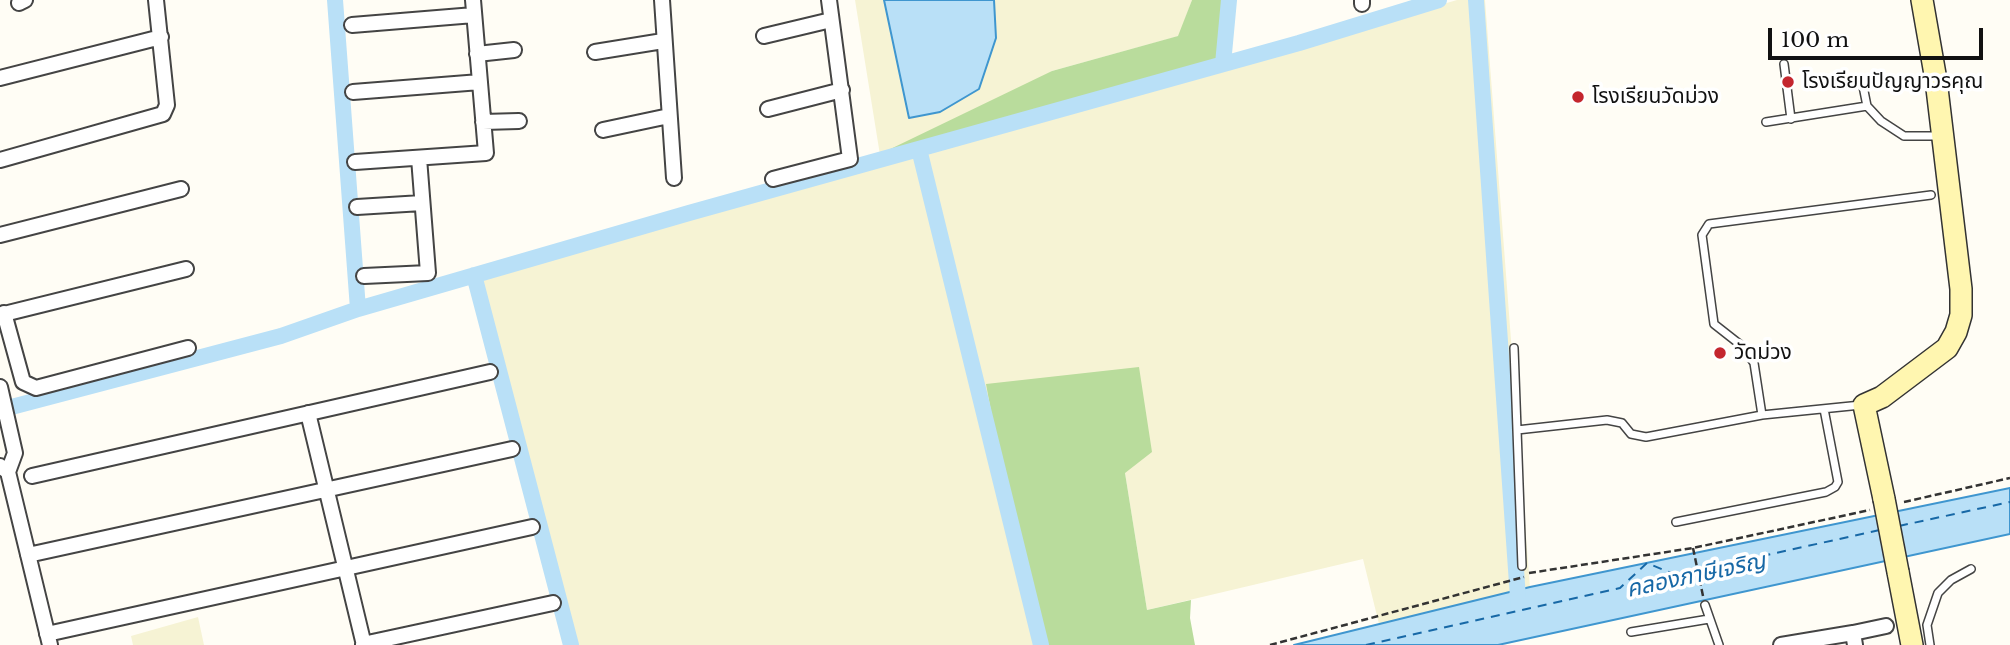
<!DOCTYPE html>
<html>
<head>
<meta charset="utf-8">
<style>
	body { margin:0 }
	#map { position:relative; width:2010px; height:645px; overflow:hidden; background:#fffdf5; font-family:"Libre Baskerville",serif }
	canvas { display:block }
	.scale { position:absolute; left:1768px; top:28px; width:215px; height:32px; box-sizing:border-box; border:4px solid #111; border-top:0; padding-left:9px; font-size:21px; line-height:24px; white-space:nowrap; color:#111; -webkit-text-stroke:5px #fff; paint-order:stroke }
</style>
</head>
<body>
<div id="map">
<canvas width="2010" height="645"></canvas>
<div class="scale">100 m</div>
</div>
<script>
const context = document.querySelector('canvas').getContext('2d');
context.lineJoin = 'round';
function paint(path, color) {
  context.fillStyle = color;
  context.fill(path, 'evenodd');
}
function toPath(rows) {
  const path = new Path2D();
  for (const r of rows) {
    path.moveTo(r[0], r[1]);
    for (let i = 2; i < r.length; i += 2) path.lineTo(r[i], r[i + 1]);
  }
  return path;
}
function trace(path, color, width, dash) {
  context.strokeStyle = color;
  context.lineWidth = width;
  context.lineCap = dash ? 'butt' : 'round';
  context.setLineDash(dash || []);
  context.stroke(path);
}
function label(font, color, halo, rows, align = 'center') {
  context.font = font + ' "Libre Baskerville","Noto Sans Thai",serif';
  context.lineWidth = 7;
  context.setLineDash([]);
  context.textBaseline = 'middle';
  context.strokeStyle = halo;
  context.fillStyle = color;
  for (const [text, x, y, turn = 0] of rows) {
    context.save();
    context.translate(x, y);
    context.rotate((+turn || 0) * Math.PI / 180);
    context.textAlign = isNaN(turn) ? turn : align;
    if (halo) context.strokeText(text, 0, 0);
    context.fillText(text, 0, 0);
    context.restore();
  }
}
const farmland = toPath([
	[855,0,884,0,909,118,996,38,994,0,1192,0,1179,36,1052,71,925,155,1457,0,1485,0,1530,588,1379,624,1363,559,1147,610,1125,473,987,385,1034,645,565,645,470,282,880,155],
	[198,617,204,645,133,645,131,636]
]);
const forest = toPath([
	[1192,0,1234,0,1228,67,925,155,880,154,1052,71,1178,36],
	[1139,367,1152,452,1125,473,1147,610,1191,600,1190,618,1195,645,1034,645,986,384]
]);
const water = toPath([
	[884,0,994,0,996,38,979,89,940,112,909,118,884,0],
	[2010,488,2010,534,1498,645,1294,645,1530,587,2010,488]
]);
const canal = toPath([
	[335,0,358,309],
	[1476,0,1519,612],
	[1223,64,1229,0],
	[919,149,1041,645],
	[474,275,571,645],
	[0,410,281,336,358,309,689,213,1299,43,1439,0]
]);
const ferry = toPath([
	[1899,526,2010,502],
	[1366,645,1620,588,1647,563,1676,575,1880,530]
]);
const path = toPath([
	[1904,502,2010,478],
	[1693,548,1703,596],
	[1529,573,1693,548,1870,510],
	[1270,645,1524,577]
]);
const lane = toPath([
	[1784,64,1791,119],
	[1863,86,1867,106,1881,121,1904,136,1941,136],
	[1766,122,1867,106],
	[1514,348,1522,566],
	[1762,415,1754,363,1742,346,1714,324,1702,235,1709,224,1931,195],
	[1517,430,1607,420,1622,423,1631,434,1646,437,1762,415,1861,405],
	[1676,522,1826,492,1835,487,1838,482,1824,409],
	[1705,605,1719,645],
	[1631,632,1709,619],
	[1930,645,1927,625,1938,593,1951,580,1971,569]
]);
const street = toPath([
	[662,0,674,178],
	[1362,0,1362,4],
	[19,3,25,0],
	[352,25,474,15],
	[764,36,831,20],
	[595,52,663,41],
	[477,54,514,50],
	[0,78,161,37],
	[353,92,480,82],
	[768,109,842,90],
	[483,122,519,121],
	[603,130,669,116],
	[0,160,163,114,167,105,156,0],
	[355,162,486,153,473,0],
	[773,179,850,159,829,0],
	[357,207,422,203],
	[0,235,181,189],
	[364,276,428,273,419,158],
	[4,313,23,382,36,388,188,348],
	[0,315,186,269],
	[0,387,15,453,8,472,0,466],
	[308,413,364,645],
	[8,472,50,645],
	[32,476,490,372],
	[28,555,512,449],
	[47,634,532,527],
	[363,644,553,603],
	[1781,645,1853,633],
	[1855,645,1853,633,1886,626]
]);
const secondary = toPath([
	[1884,499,1864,405,1882,397,1947,348,1956,332,1961,315,1961,289,1936,80,1922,0],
	[1898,572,1912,645]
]);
const secondaryBridge = toPath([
	[1884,499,1898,572]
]);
const markers = [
	[1788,82,7,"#c4262e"],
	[1578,97,7,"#c4262e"],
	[1720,353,7,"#c4262e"]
];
const poiNames = [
	["โรงเรียนปัญญาวรคุณ",1802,82],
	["โรงเรียนวัดม่วง",1592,97],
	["วัดม่วง",1734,353]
];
const waterNames = [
	["คลองภาษีเจริญ",1696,576,-12]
];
paint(farmland, '#f6f3d4');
paint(forest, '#b9dc9c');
paint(water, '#b9e0f7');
trace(water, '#3f96cf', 2);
trace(canal, '#b9e0f7', 16);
trace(ferry, '#1768a6', 2, [9, 7]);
trace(lane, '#444', 10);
trace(street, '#444', 18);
trace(secondary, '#333', 24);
trace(path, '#333', 2.5, [7, 3.5]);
trace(lane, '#fff', 7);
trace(street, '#fff', 14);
trace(secondary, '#fff6b0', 21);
trace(secondaryBridge, '#333', 24, []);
trace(secondaryBridge, '#fff6b0', 21);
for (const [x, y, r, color] of markers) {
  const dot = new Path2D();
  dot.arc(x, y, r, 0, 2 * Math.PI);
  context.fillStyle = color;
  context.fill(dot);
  trace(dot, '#fff', 2.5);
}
label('21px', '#111', '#fff', poiNames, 'left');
label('italic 23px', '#1768a6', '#fff', waterNames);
</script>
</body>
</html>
